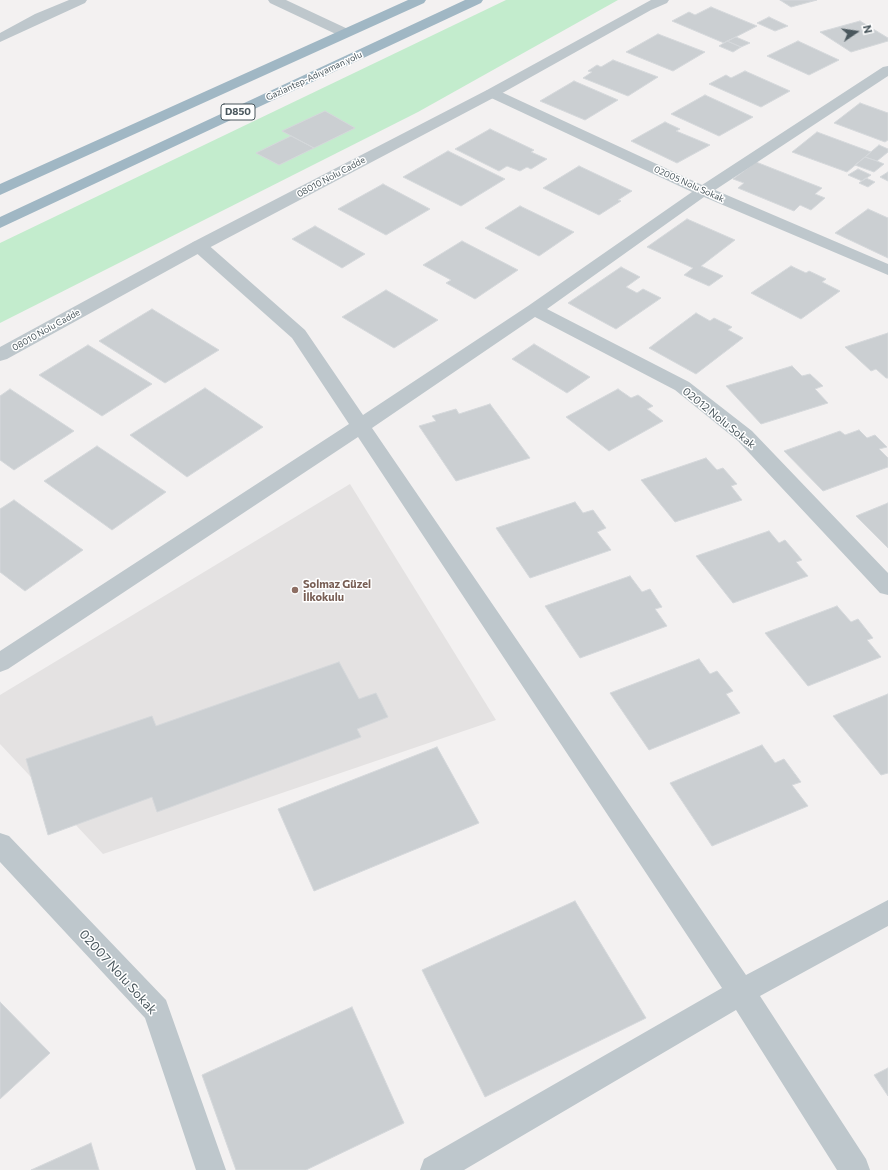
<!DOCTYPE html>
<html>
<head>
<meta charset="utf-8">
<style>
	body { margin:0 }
	#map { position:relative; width:888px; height:1170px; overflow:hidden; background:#f3f1f1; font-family:Commissioner,sans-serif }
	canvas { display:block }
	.north { position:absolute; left:836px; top:12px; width:40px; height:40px; -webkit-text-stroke:3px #fff; paint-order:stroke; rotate:77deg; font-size:11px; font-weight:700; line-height:16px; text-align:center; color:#4a575d }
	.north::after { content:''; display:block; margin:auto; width:14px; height:18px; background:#4a575d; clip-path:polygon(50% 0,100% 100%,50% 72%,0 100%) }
</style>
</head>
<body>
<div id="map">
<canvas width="888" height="1170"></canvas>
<div class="north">N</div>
</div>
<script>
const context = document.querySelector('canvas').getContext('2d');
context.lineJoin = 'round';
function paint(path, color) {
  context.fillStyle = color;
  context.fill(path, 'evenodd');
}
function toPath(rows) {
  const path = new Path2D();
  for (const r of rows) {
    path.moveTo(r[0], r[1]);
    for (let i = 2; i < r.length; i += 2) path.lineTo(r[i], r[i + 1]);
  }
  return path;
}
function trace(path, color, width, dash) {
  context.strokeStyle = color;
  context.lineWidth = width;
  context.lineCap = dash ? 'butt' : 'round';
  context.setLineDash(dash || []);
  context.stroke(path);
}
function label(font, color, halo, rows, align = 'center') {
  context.font = font + ' Commissioner,sans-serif';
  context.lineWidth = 3;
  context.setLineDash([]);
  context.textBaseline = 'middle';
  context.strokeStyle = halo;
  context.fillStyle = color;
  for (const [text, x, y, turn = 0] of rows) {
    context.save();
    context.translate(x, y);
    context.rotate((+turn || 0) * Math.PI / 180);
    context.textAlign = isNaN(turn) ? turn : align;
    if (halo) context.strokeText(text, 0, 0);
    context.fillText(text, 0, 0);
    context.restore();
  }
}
const education = toPath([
	[350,484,496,720,103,854,0,744,0,695]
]);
const green = toPath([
	[506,0,618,0,418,112,0,323,0,243]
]);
const building = toPath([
	[780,0,817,0,791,7,780,0],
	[711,7,757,26,724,43,672,21,689,12,695,15,711,7],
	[769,17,788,26,775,31,757,23,769,17],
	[860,21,888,38,888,41,851,52,820,32,860,21],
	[658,34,705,52,673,71,626,52,658,34],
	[736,37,750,43,741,47,727,41,736,37],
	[727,41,741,47,733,52,719,46,727,41],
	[798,41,839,60,809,75,767,56,798,41],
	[613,60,658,77,628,96,583,78,592,72,588,71,597,65,601,67,613,60],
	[745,71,790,91,761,107,709,84,726,75,731,78,745,71],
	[574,81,618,100,585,120,540,101,574,81],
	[705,95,753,117,719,136,671,114,705,95],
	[860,103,888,113,888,140,885,142,834,123,860,103],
	[325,111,355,128,314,148,282,131,325,111],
	[665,122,680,129,676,131,710,145,677,163,631,141,665,122],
	[490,129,534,150,531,152,547,159,531,169,527,167,520,171,507,166,499,171,455,149,490,129],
	[817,132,871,152,847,172,792,152,817,132],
	[291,136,314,148,279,165,256,153,291,136],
	[879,145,888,149,888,152,877,161,865,157,879,145],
	[448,151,505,179,461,206,403,177,448,151],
	[865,157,877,161,884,164,874,172,855,165,865,157],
	[756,162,822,188,815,194,825,198,811,210,800,205,794,211,738,188,744,183,733,179,756,162],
	[579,166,632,191,618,200,621,201,599,215,543,188,579,166],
	[858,169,871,175,862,181,848,175,858,169],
	[888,172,888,181,880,177,888,172],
	[866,178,875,182,868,187,859,183,866,178],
	[383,184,430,209,386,235,338,209,383,184],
	[520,206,574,232,539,256,485,228,520,206],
	[868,209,888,218,888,258,835,233,868,209],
	[687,219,735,240,701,266,723,276,709,286,684,275,693,268,647,247,687,219],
	[315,226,365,254,342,268,292,239,315,226],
	[462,241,518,270,475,299,446,283,451,280,423,265,462,241],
	[791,266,806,273,809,271,826,279,822,282,840,291,801,319,751,293,791,266],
	[621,267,640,277,626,287,637,293,643,289,661,298,616,329,568,303,621,267],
	[386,290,438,320,394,348,342,317,386,290],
	[152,309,219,350,165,383,99,341,152,309],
	[696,313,710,321,714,318,732,327,728,330,743,338,696,374,649,348,696,313],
	[888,333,888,378,886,378,876,369,871,371,845,347,888,333],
	[534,344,590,377,567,393,512,359,534,344],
	[88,345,152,384,102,416,39,375,88,345],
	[792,366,802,376,810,374,823,386,815,389,828,403,761,424,726,386,792,366],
	[205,388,263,427,187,477,130,435,205,388],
	[10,389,74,431,14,470,0,460,0,396,10,389],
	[618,389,631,398,638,395,653,406,647,409,663,421,609,451,566,417,618,389],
	[490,404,530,458,456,481,419,426,436,421,432,416,456,409,459,414,490,404],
	[859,430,867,438,875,435,887,447,879,449,888,458,888,467,823,491,784,451,840,431,845,435,859,430],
	[97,446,166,492,112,530,44,481,97,446],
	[706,458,717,470,723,468,737,484,731,486,742,500,675,522,641,480,706,458],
	[14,500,83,550,25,591,0,572,0,509,14,500],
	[575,502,583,513,593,510,606,528,597,532,611,550,530,578,496,528,575,502],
	[888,503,888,548,856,516,888,503],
	[769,531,779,543,785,540,802,560,796,562,808,576,733,603,696,556,769,531],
	[630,576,642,592,650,589,662,607,655,609,667,626,580,658,545,606,630,576],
	[837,606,851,622,858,619,873,638,867,640,881,657,808,686,765,633,837,606],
	[699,659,710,674,717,671,733,691,726,694,740,713,649,750,610,693,699,659],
	[339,662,359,699,376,693,388,717,357,729,361,737,157,812,152,797,48,835,26,759,152,716,156,726,339,662],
	[888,694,888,773,881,775,833,716,888,694],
	[762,745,775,763,784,759,801,782,792,785,808,806,712,846,670,783,762,745],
	[437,747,479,823,314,891,278,809,437,747],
	[575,901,646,1018,485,1097,422,970,575,901],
	[0,1002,50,1053,0,1099,0,1002],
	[352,1007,404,1123,306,1170,236,1170,202,1075,352,1007],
	[888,1068,888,1096,874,1075,888,1068],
	[91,1143,99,1170,31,1170,91,1143]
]);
const minor = toPath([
	[69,0,87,0,85,3,0,42,0,33,35,14,69,0],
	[268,0,286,0,350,30,352,33,350,36,340,36,270,3,268,0],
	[888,66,888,76,715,190,888,264,888,275,704,197,547,309,689,382,752,431,888,573,888,595,880,593,738,441,675,390,535,317,372,428,746,975,888,900,888,926,760,996,866,1159,870,1170,837,1170,736,1010,464,1170,420,1170,424,1159,722,988,358,437,8,669,0,672,0,651,349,424,292,338,193,250,191,246,193,242,199,241,205,242,305,330,363,415,528,306,692,192,487,96,485,93,487,90,497,90,702,185,883,67,888,66],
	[0,833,9,836,166,1000,226,1170,196,1170,145,1018,0,862,0,833]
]);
const tertiary = toPath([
	[651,0,669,0,667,3,651,10,497,96,205,250,7,359,0,361,0,347,193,242,487,90,651,0]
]);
const trunk = toPath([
	[408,0,426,0,424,3,0,195,0,184,408,0],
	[465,0,483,0,481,3,0,228,0,217,465,0]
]);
const markers = [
	[295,590,4,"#8d6e63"]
];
const farStreetnames = [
	["Gaziantep-Adıyaman yolu",314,76,-25],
	["08010 Nolu Cadde",331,177,-28],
	["02005 Nolu Sokak",689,184,24],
	["08010 Nolu Cadde",46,330,-29]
];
const shields = [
	[238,112,34]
];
const shieldNames = [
	["D850",238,112]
];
const streetNames = [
	["02012 Nolu Sokak",719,418,39]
];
const educationNames = [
	["Solmaz Güzel",303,584],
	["İlkokulu",303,597]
];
const nearStreetnames = [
	["02007 Nolu Sokak",118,972,48]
];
paint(education, '#e4e2e2');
paint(green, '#c3eccd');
paint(building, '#cbcfd2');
trace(building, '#d5d8db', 1);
paint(minor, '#bec7cc');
paint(tertiary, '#bec7cc');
paint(trunk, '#a0b7c4');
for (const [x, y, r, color] of markers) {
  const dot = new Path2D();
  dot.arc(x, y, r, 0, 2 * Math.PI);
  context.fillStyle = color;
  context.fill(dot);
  trace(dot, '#fff', 1.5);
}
label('9px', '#4a575d', '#fff', farStreetnames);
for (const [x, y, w] of shields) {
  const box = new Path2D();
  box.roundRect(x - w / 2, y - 8, w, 16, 3);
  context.fillStyle = '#fff';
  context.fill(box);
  trace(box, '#4a575d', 1);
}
label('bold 10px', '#4a575d', null, shieldNames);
label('11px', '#4a575d', '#fff', streetNames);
label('bold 11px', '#785e54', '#fff', educationNames, 'left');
label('13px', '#4a575d', '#fff', nearStreetnames);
</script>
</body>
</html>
